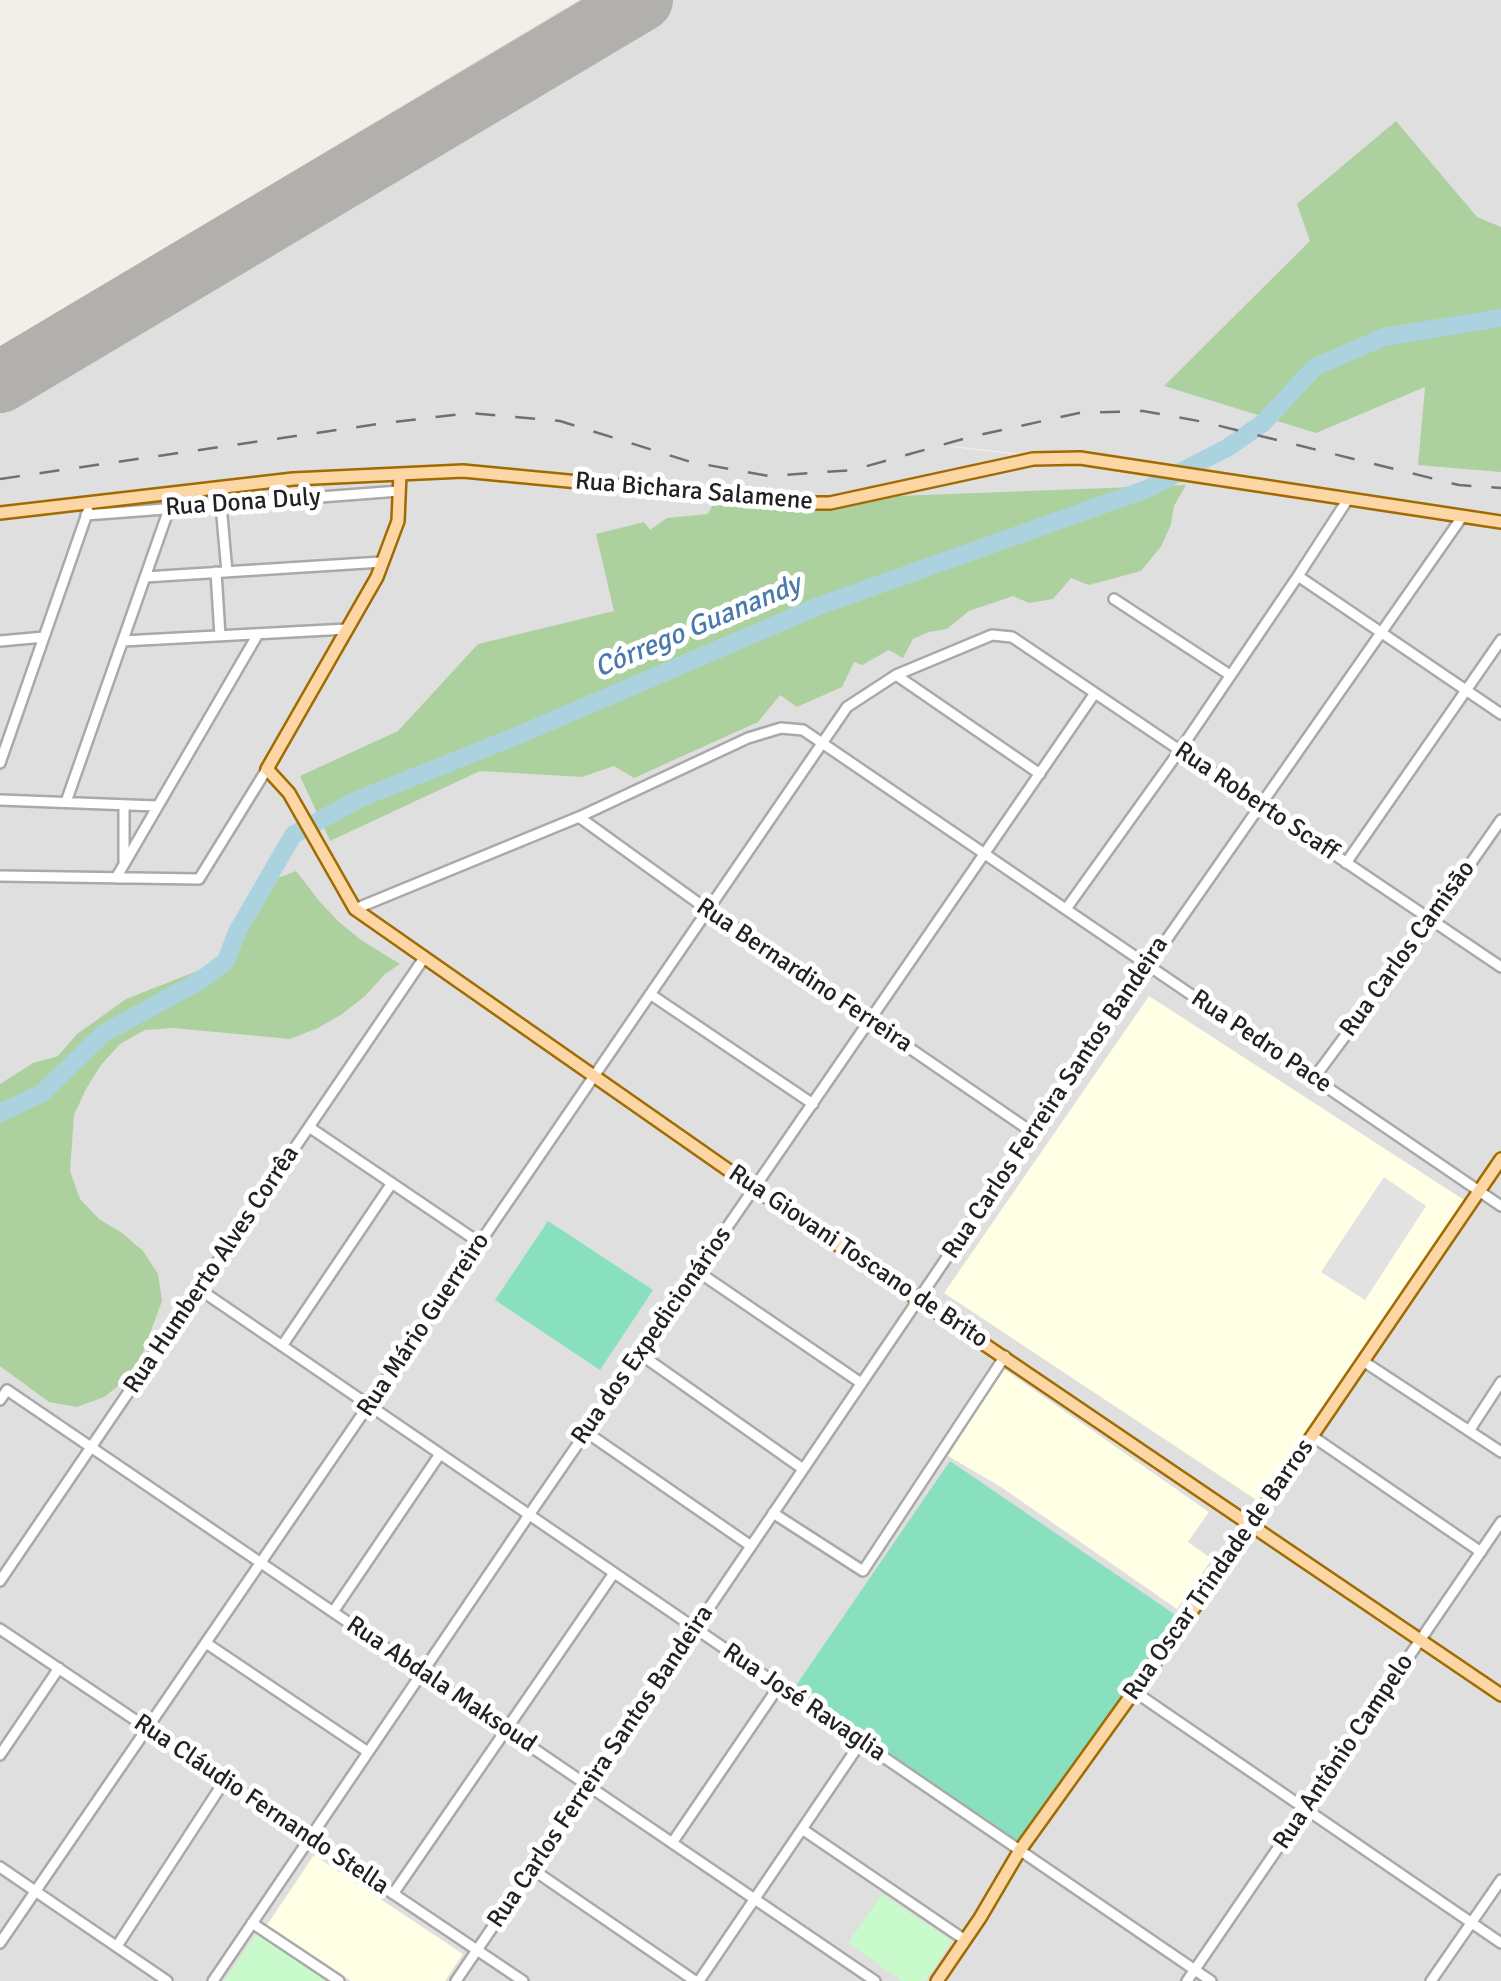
<!DOCTYPE html>
<html>
<head>
<meta charset="utf-8">
<style>
	body { margin:0 }
	canvas { display:block; background:#f2efe9 }
</style>
</head>
<body>
<canvas width="1501" height="1981"></canvas>
<script>
const context = document.querySelector('canvas').getContext('2d');
context.lineJoin = 'round';
function paint(path, color) {
  context.fillStyle = color;
  context.fill(path, 'evenodd');
}
function toPath(rows) {
  const path = new Path2D();
  for (const r of rows) {
    path.moveTo(r[0], r[1]);
    for (let i = 2; i < r.length; i += 2) path.lineTo(r[i], r[i + 1]);
  }
  return path;
}
function trace(path, color, width, dash) {
  context.strokeStyle = color;
  context.lineWidth = width;
  context.lineCap = dash ? 'butt' : 'round';
  context.setLineDash(dash || []);
  context.stroke(path);
}
function label(font, color, halo, rows, align = 'center') {
  context.font = font + ' Signika,sans-serif';
  context.lineWidth = 10;
  context.setLineDash([]);
  context.textBaseline = 'middle';
  context.strokeStyle = halo;
  context.fillStyle = color;
  for (const [text, x, y, turn = 0] of rows) {
    context.save();
    context.translate(x, y);
    context.rotate((+turn || 0) * Math.PI / 180);
    context.textAlign = isNaN(turn) ? turn : align;
    if (halo) context.strokeText(text, 0, 0);
    context.fillText(text, 0, 0);
    context.restore();
  }
}
const residential = toPath([
	[579,0,1501,0,1501,1981,0,1981,0,346],
	[951,446,1145,467,1162,471,951,447]
]);
const education = toPath([
	[1149,996,1464,1200,1258,1501,944,1293],
	[1004,1369,1209,1512,1188,1542,1212,1559,1177,1609,1001,1487,948,1456],
	[314,1855,463,1954,445,1981,351,1981,267,1925]
]);
const forest = toPath([
	[1396,121,1477,217,1501,227,1501,472,1418,465,1425,387,1316,433,1164,386,1310,241,1297,204],
	[1186,485,1174,506,1171,524,1162,545,1141,571,1089,585,1071,578,1053,599,1029,603,1013,596,969,611,947,629,929,632,913,639,903,658,889,650,862,665,854,662,842,687,797,707,780,695,758,722,634,778,614,766,582,777,480,771,330,841,300,776,398,731,478,644,614,611,596,534,644,522,650,530,667,518,708,514,714,503],
	[296,871,320,902,339,922,361,940,400,964,385,974,365,996,342,1014,318,1028,290,1039,173,1028,145,1030,120,1044,101,1065,86,1089,74,1115,70,1171,80,1199,99,1219,122,1233,143,1251,158,1274,162,1301,142,1355,126,1380,104,1397,77,1407,49,1402,0,1366,0,1084,33,1063,58,1056,77,1034,126,999,205,968,229,953,247,932,270,881]
]);
const park = toPath([
	[882,1894,952,1941,925,1981,902,1981,848,1943],
	[257,1933,327,1981,224,1981]
]);
const pitch = toPath([
	[548,1221,653,1290,600,1370,495,1300],
	[950,1461,1180,1618,1020,1850,793,1690]
]);
const parking = toPath([
	[1384,1177,1426,1206,1365,1300,1321,1272]
]);
const river = toPath([
	[0,1113,42,1093,104,1033,201,980,226,961,237,932,293,835,359,799,514,737,819,606,1147,489,1227,448,1263,423,1315,367,1384,337,1501,318]
]);
const runway = toPath([
	[0,382,642,0]
]);
const minor = toPath([
	[221,505,227,572],
	[86,515,399,491],
	[216,572,220,636],
	[1298,576,1348,499],
	[145,577,382,562],
	[1114,599,1230,675],
	[0,641,44,637],
	[123,641,347,629],
	[896,675,992,635,1012,637,1501,967],
	[0,763,88,511],
	[0,800,156,806],
	[66,802,169,509],
	[579,817,708,910,1032,1132],
	[124,861,124,805],
	[1346,863,1501,640],
	[0,876,199,879,267,769],
	[116,878,258,634],
	[355,909,579,817,748,738,781,728,803,730,1501,1206],
	[1066,909,1180,750,1298,576,1501,714],
	[650,994,813,1104],
	[1314,1078,1431,920,1501,820],
	[309,1127,480,1243],
	[697,1271,861,1383],
	[199,1289,1211,1981],
	[282,1346,392,1183],
	[640,1354,803,1469],
	[1363,1361,1501,1452],
	[0,1400,7,1390,875,1981],
	[1469,1431,1501,1382],
	[586,1432,751,1546],
	[1312,1436,1481,1552],
	[773,1513,863,1571,1005,1356],
	[0,1581,424,958],
	[333,1612,440,1454],
	[0,1629,523,1981],
	[206,1643,368,1752],
	[1135,1692,1501,1943],
	[0,1755,59,1668],
	[802,1829,965,1940],
	[672,1843,779,1686],
	[0,1867,167,1981],
	[532,1869,695,1981],
	[393,1894,614,1573],
	[252,1923,339,1981],
	[0,1943,847,707,896,675,1040,774],
	[117,1946,225,1780],
	[213,1981,529,1515,1095,693],
	[456,1981,1032,1132,1462,517],
	[699,1981,861,1742],
	[1187,1981,1501,1522],
	[1431,1981,1501,1880]
]);
const major = toPath([
	[400,474,398,521,377,577,267,769,289,793,355,909,754,1188,1501,1695],
	[0,513,293,479,463,471,800,503,830,503,1033,459,1080,458,1501,522],
	[937,1981,980,1918,1020,1850,1209,1587,1501,1159]
]);
const rail = toPath([
	[0,479,378,424,469,413,560,421,691,462,769,476,853,470,970,437,1079,413,1143,411,1204,422,1459,485,1501,488]
]);
const streetNames = [
	["Rua Bichara Salamene",694,492,5],
	["Rua Dona Duly",243,503,-4],
	["Rua Roberto Scaff",1256,802,34],
	["Rua Carlos Camisão",1408,949,-54],
	["Rua Bernardino Ferreira",804,976,34],
	["Rua Pedro Pace",1261,1042,34],
	["Rua Carlos Ferreira Santos Bandeira",1056,1098,-56],
	["Rua Giovani Toscano de Brito",858,1257,34],
	["Rua Humberto Alves Corrêa",212,1270,-56],
	["Rua Mário Guerreiro",424,1325,-56],
	["Rua dos Expedicionários",652,1336,-55],
	["Rua Oscar Trindade de Barros",1219,1570,-55],
	["Rua Abdala Maksoud",441,1685,34],
	["Rua José Ravaglia",804,1703,34],
	["Rua Antônio Campelo",1344,1752,-56],
	["Rua Carlos Ferreira Santos Bandeira",601,1767,-56],
	["Rua Cláudio Fernando Stella",261,1805,34]
];
const waterNames = [
	["Córrego Guanandy",698,627,-23]
];
paint(residential, '#e0dfdf');
paint(education, '#ffffe5');
paint(forest, '#add19e');
paint(park, '#c8facc');
paint(pitch, '#88e0be');
paint(parking, '#e2e2e2');
trace(river, '#aad3df', 18);
trace(runway, '#b1b0ac', 62);
trace(minor, '#a9a9a9', 14);
trace(major, '#a06b00', 16);
trace(minor, '#fff', 9);
trace(major, '#fcd6a4', 11);
trace(rail, '#707070', 2.5, [20, 20]);
label('25px', '#222', '#fff', streetNames);
label('italic 28px', '#4a7aab', '#fff', waterNames);
</script>
</body>
</html>
